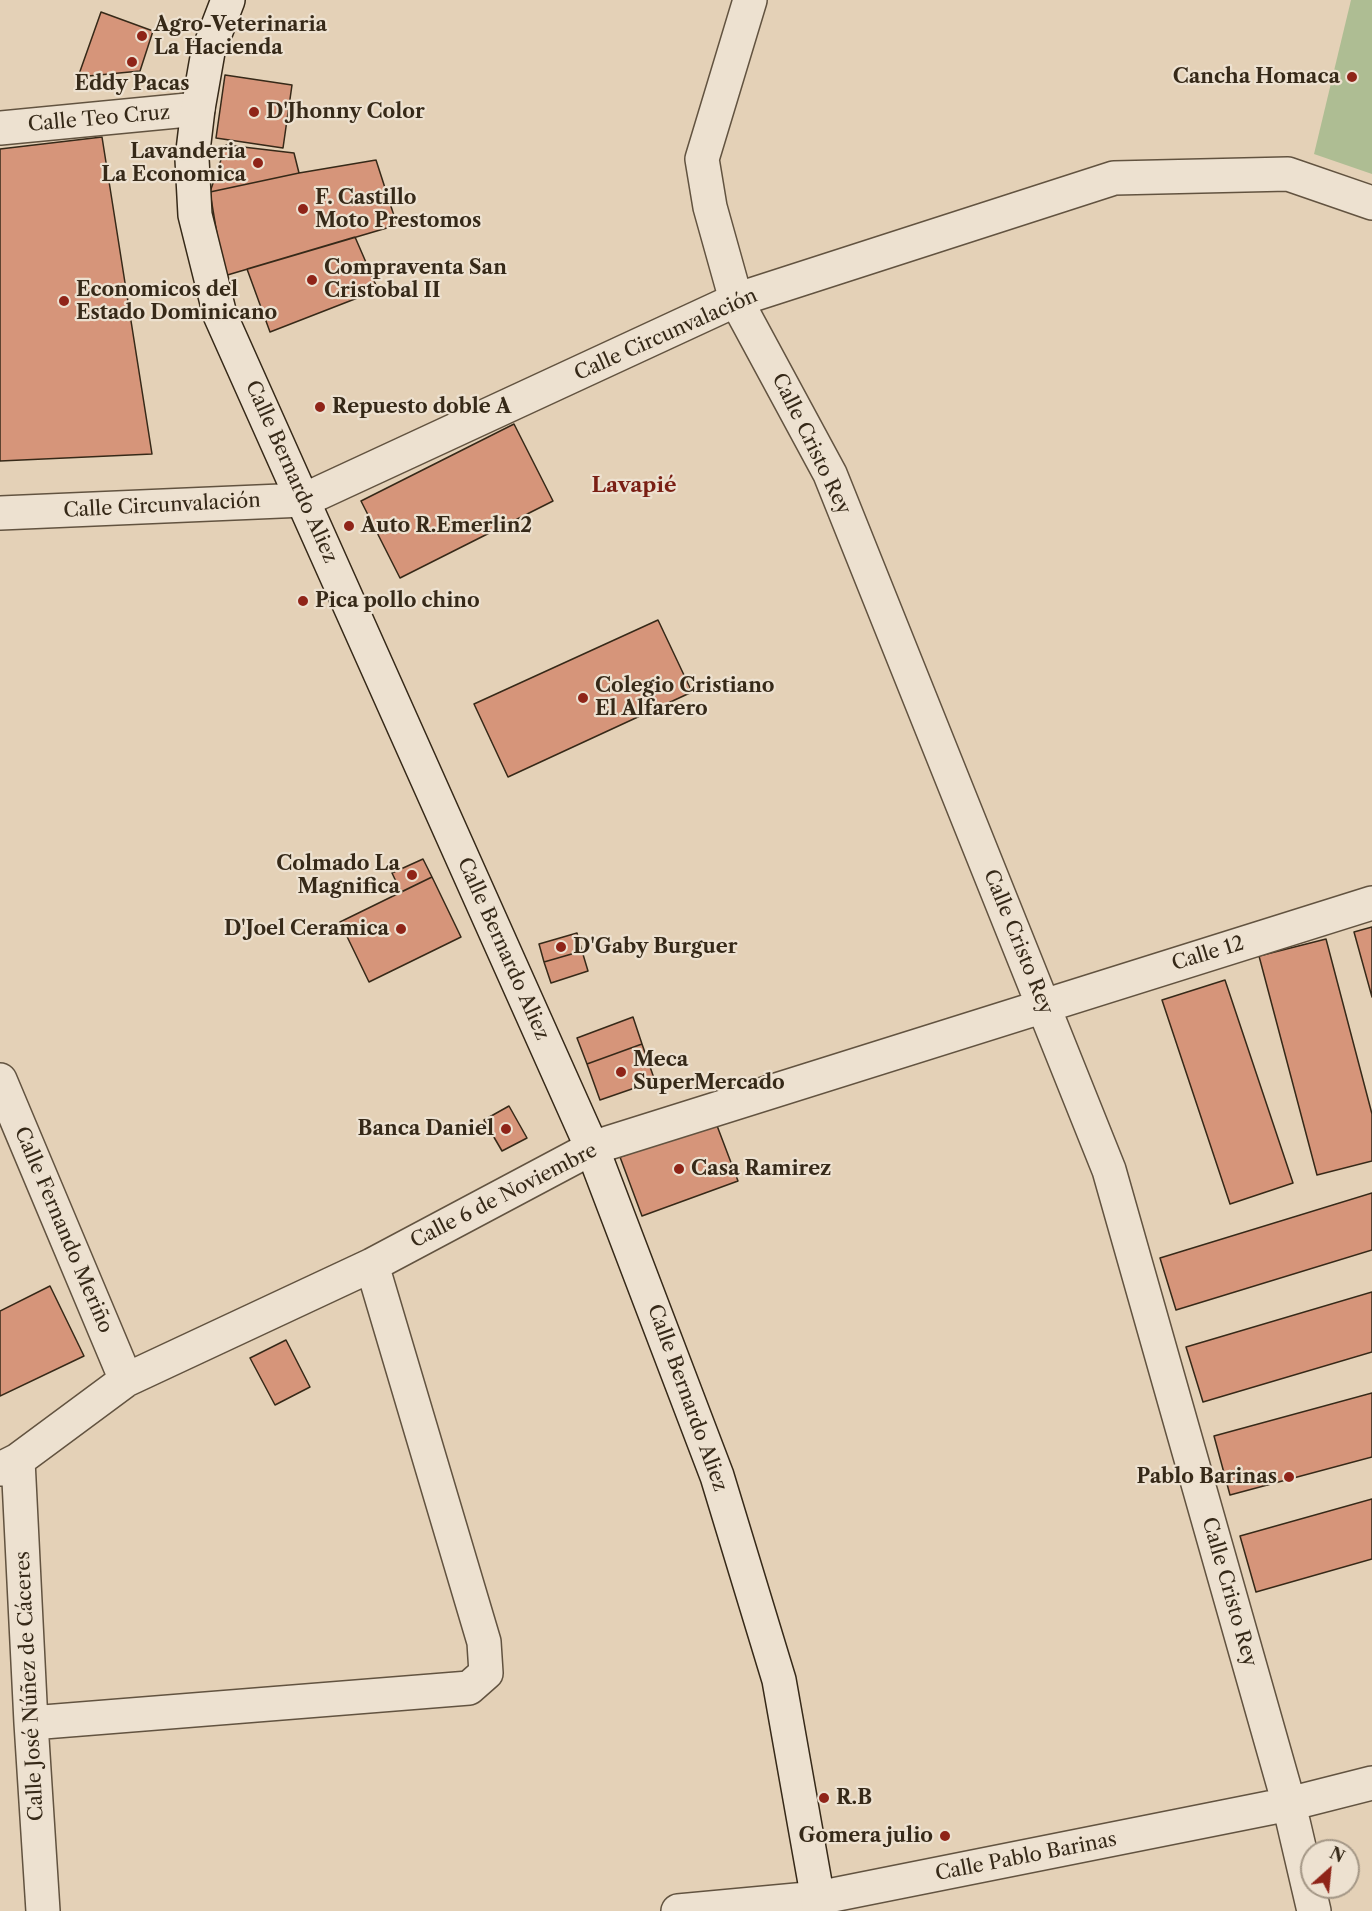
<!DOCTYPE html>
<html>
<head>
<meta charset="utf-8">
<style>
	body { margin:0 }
	#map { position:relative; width:1372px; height:1911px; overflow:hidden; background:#e4d1b7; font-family:"Libre Caslon Text",serif }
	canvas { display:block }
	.north { position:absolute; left:1300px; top:1839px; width:60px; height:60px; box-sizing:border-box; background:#ede1d0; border:2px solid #a49786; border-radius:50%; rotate:27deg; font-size:16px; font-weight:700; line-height:24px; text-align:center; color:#362918 }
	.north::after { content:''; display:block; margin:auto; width:21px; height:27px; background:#8f2418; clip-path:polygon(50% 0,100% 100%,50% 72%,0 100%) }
</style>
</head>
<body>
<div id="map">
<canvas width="1372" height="1911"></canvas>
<div class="north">N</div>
</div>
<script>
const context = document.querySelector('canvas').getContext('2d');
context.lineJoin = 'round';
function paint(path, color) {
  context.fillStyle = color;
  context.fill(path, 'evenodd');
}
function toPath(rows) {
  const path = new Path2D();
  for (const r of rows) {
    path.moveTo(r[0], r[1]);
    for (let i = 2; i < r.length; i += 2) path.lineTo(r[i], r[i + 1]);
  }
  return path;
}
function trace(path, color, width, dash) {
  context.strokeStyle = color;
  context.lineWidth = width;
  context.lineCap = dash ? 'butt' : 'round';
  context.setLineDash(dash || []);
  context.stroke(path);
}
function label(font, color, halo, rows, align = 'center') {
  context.font = font + ' "Libre Caslon Text",serif';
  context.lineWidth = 4.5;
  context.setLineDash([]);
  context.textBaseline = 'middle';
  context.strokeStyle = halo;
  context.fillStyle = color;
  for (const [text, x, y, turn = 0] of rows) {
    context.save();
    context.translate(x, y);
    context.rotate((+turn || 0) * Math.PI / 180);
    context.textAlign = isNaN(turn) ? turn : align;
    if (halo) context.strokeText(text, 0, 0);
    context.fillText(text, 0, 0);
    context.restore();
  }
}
const green = toPath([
	[1351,0,1372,0,1372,174,1314,154]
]);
const building = toPath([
	[101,12,153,31,140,71,78,77,101,12],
	[225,75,292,85,283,148,216,138,225,75],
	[102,137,152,454,0,461,0,149,102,137],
	[226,145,294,153,299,173,210,192,226,145],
	[376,160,397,225,224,276,210,192,299,173,376,160],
	[355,237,378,290,270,332,247,269,355,237],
	[514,424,553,501,400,578,361,501,514,424],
	[658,620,692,692,508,777,474,704,658,620],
	[423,859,432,877,401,892,392,873,423,859],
	[432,877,461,937,369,982,340,922,432,877],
	[1372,927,1372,997,1354,932,1372,927],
	[577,933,582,951,544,962,539,944,577,933],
	[1326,939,1372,1114,1372,1161,1317,1175,1259,956,1326,939],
	[582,951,588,971,551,983,544,962,582,951],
	[1225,980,1293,1183,1230,1204,1162,1000,1225,980],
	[633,1017,642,1044,587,1064,577,1038,633,1017],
	[642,1044,655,1081,600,1100,587,1064,642,1044],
	[509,1106,527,1138,502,1151,484,1120,509,1106],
	[716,1123,738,1181,642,1216,620,1157,716,1123],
	[1372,1193,1372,1250,1176,1310,1160,1258,1372,1193],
	[50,1286,84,1356,0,1396,0,1311,50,1286],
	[1372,1292,1372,1352,1203,1402,1186,1347,1372,1292],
	[286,1340,310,1387,275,1405,250,1358,286,1340],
	[1372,1393,1372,1457,1230,1495,1214,1436,1372,1393],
	[1372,1499,1372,1559,1256,1592,1240,1536,1372,1499]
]);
const minor = toPath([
	[750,0,702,159,710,207,736,300,830,474,1109,1170,1289,1804,1314,1911],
	[0,128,198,109],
	[0,513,304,500,736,300,1114,178,1288,174,1372,203],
	[0,1080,126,1380],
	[18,1460,31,1723,43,1911],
	[0,1469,18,1460,126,1380,372,1265,592,1148,1372,903],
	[31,1723,469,1688,486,1673,484,1642,372,1265],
	[678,1911,818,1898,1289,1804,1372,1783]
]);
const secondary = toPath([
	[228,0,208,52,198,109,192,159,195,215,220,315,592,1148,717,1476,779,1680,820,1911]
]);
const markers = [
	[142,36,6,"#8f2418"],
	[132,62,6,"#8f2418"],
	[1352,77,6,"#8f2418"],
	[254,112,6,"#8f2418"],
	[258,163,6,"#8f2418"],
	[303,209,6,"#8f2418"],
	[312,280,6,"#8f2418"],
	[64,301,6,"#8f2418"],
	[320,407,6,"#8f2418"],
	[349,526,6,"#8f2418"],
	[303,601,6,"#8f2418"],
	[583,698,6,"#8f2418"],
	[412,875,6,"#8f2418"],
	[401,929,6,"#8f2418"],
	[561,947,6,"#8f2418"],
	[621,1072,6,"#8f2418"],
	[506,1129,6,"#8f2418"],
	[679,1169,6,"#8f2418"],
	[1289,1477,6,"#8f2418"],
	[824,1798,6,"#8f2418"],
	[945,1836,6,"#8f2418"]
];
const poiNames = [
	["Agro-Veterinaria",154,25],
	["La Hacienda",154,48],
	["Cancha Homaca",1340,77,"right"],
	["Eddy Pacas",132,84,"center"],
	["D'Jhonny Color",266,112],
	["Lavanderia",246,152,"right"],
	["La Economica",246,175,"right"],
	["F. Castillo",315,198],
	["Moto Prestomos",315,221],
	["Compraventa San",324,268],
	["Cristobal II",324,291],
	["Economicos del",76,290],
	["Estado Dominicano",76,313],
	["Repuesto doble A",332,407],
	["Auto R.Emerlin2",361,526],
	["Pica pollo chino",315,601],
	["Colegio Cristiano",595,686],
	["El Alfarero",595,709],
	["Colmado La",400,864,"right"],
	["Magnifica",400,887,"right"],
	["D'Joel Ceramica",389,929,"right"],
	["D'Gaby Burguer",573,947],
	["Meca",633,1060],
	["SuperMercado",633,1083],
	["Banca Daniel",494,1129,"right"],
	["Casa Ramirez",691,1169],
	["Pablo Barinas",1277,1477,"right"],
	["R.B",836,1798],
	["Gomera julio",933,1836,"right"]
];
const streetNames = [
	["Calle Teo Cruz",99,119,-5],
	["Calle Circunvalación",666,335,-24],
	["Calle Cristo Rey",811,444,64],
	["Calle Bernardo Aliez",291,472,66],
	["Calle Circunvalación",162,506,-3],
	["Calle Cristo Rey",1018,942,68],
	["Calle Bernardo Aliez",503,949,66],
	["Calle 12",1208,954,-17],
	["Calle 6 de Noviembre",504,1196,-27],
	["Calle Fernando Meriño",63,1230,67],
	["Calle Bernardo Aliez",687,1398,70],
	["Calle Cristo Rey",1229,1592,74],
	["Calle José Núñez de Cáceres",30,1686,-93],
	["Calle Pablo Barinas",1026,1857,-11]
];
const neighbourhoodNames = [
	["Lavapié",634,486]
];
paint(green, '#aebd93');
paint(building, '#d6957a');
trace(building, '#362918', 1.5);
trace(minor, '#625340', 36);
trace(secondary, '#362918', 36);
trace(minor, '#ede1d0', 33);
trace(secondary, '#ede1d0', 33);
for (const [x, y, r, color] of markers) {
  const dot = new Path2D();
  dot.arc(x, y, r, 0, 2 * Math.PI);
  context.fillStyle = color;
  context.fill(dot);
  trace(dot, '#ede1d0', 2);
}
label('bold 20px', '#362918', '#ede1d0', poiNames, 'left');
label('20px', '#362918', '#ede1d0', streetNames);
label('bold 21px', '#7a1f14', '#ede1d0', neighbourhoodNames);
</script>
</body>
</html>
